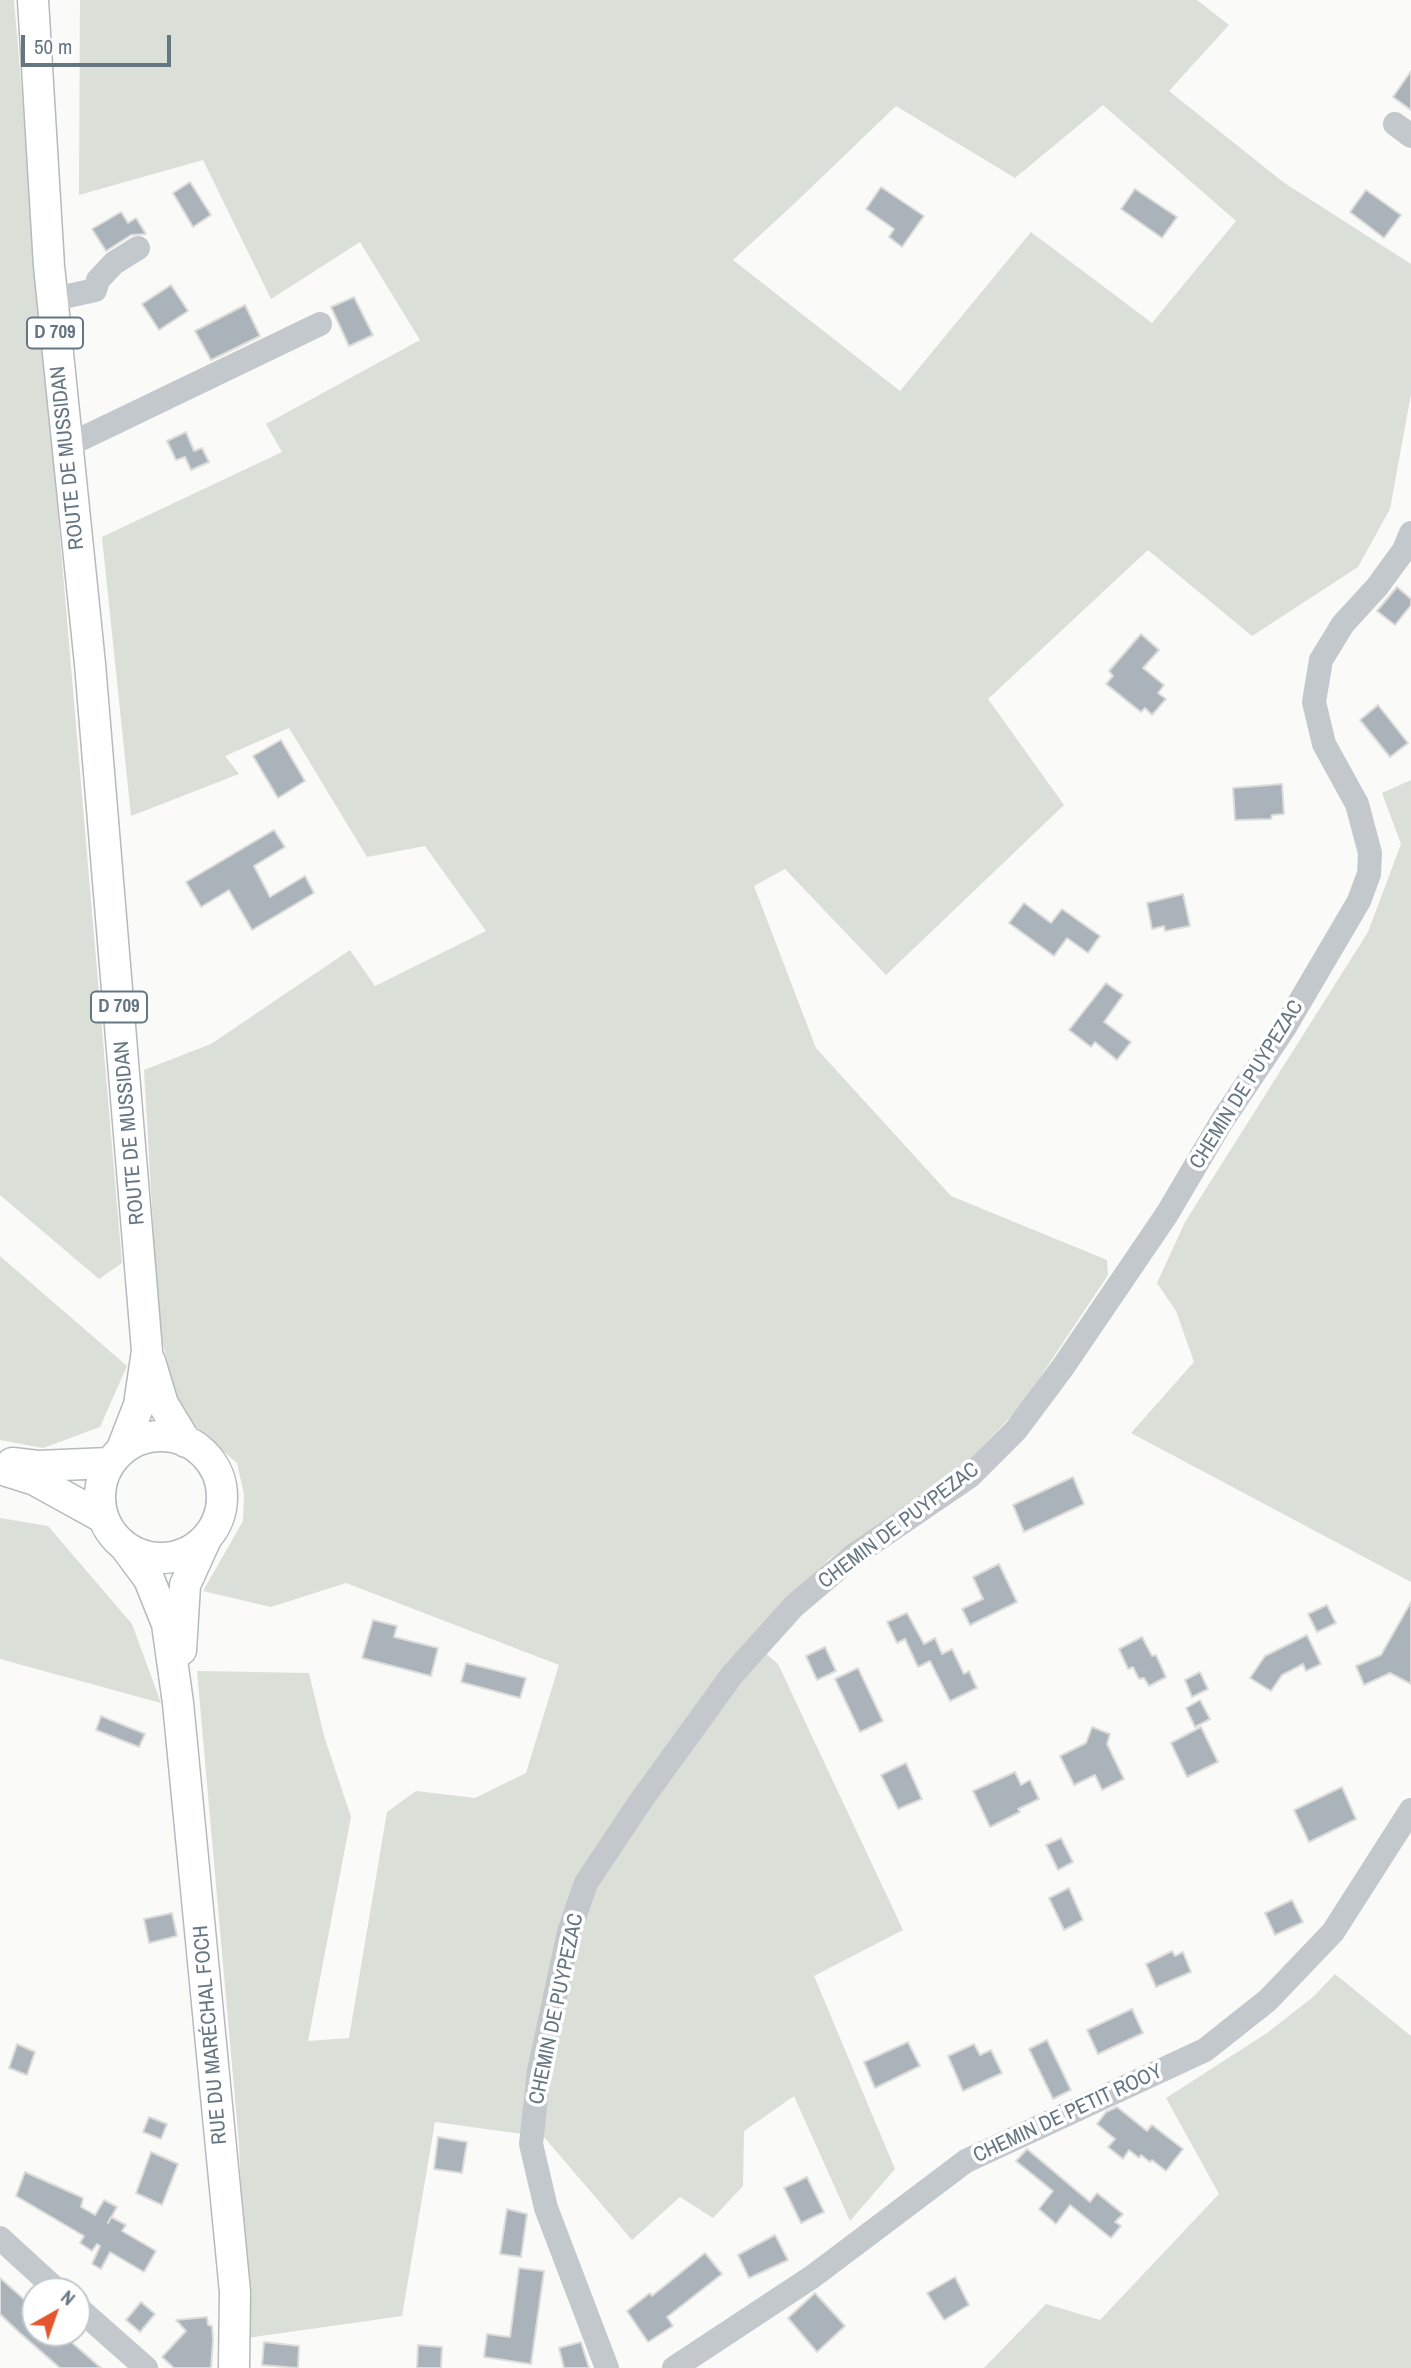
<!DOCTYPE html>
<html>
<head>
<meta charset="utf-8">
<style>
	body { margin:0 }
	#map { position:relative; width:1411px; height:2368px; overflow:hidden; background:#fafaf8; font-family:"Archivo Narrow",sans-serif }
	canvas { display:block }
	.north { position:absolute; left:21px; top:2277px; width:70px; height:70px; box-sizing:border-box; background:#fff; border:2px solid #c1c8cd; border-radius:50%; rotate:40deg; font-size:19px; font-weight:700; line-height:28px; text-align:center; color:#657683 }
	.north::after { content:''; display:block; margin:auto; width:24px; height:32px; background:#e4572e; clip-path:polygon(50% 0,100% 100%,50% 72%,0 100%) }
	.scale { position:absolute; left:21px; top:35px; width:150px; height:32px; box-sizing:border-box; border:4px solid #657683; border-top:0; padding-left:9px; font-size:21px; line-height:24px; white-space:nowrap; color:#657683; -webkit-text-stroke:5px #fff; paint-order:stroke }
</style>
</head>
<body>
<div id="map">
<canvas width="1411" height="2368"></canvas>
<div class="north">N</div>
<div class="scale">50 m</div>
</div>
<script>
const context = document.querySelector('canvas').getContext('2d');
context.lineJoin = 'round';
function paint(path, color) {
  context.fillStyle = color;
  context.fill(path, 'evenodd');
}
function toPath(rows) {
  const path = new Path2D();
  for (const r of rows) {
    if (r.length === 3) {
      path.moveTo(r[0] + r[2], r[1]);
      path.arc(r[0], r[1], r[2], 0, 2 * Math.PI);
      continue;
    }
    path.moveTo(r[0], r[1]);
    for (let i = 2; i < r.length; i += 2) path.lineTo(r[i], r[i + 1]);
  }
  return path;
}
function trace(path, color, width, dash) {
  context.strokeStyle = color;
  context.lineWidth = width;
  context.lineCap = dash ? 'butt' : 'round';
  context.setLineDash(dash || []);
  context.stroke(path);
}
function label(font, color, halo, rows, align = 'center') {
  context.font = font + ' "Archivo Narrow",sans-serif';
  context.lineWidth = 7;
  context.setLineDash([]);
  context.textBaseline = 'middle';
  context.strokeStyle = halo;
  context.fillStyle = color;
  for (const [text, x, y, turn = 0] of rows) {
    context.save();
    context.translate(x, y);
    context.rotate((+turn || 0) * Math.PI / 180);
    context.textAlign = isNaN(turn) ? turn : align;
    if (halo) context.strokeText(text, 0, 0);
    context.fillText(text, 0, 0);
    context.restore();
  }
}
const green = toPath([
	[0,0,14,0,122,1263,99,1279,0,1195],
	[80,0,1197,0,1229,25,1169,91,1283,182,1411,264,1411,394,1390,509,1358,567,1252,636,1148,550,988,699,1064,805,886,975,785,869,754,886,816,1048,951,1196,1107,1260,1108,1275,1021,1406,963,1467,829,1559,750,1640,778,1664,903,1930,814,1976,895,2169,850,2221,794,2096,744,2131,743,2186,713,2218,680,2197,632,2240,544,2137,435,2122,402,2316,247,2338,239,2144,197,1671,309,1673,324,1736,351,1817,308,2041,349,2038,387,1812,416,1791,475,1798,526,1773,559,1665,346,1583,271,1607,203,1591,243,1521,244,1494,237,1463,199,1430,179,1407,159,1329,144,1070,211,1044,350,950,375,986,486,931,425,846,367,857,289,728,225,756,239,774,131,816,102,537,282,452,266,424,420,340,360,242,271,299,203,160,79,195],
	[1103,105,1236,221,1152,323,1031,232,900,391,733,260,795,203,896,106,1015,178],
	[1411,780,1411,1582,1131,1433,1194,1362,1176,1311,1157,1283,1185,1222,1368,932,1401,844,1382,793],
	[0,1256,127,1366,100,1427,43,1448,0,1440],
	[0,1518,48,1526,132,1624,161,1703,0,1659],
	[1335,1974,1411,2036,1411,2368,984,2368,1046,2304,1100,2320,1219,2194,1166,2098,1267,2033,1313,1997]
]);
const building = toPath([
	[1411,71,1411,110,1393,97,1411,71],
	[190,182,211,215,193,227,173,193,190,182],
	[881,187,924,216,902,247,889,237,894,229,866,209,881,187],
	[1135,189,1177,217,1162,238,1121,209,1135,189],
	[1366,190,1401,215,1384,238,1350,212,1366,190],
	[121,212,128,223,136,218,146,234,131,235,106,251,92,229,121,212],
	[171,285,188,311,159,330,142,304,171,285],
	[354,297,373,335,349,346,331,307,354,297],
	[245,305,260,336,211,360,195,331,245,305],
	[186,432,194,451,202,448,209,462,191,470,185,457,176,460,167,441,186,432],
	[1397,587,1411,599,1411,605,1395,625,1377,611,1397,587],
	[1141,634,1159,650,1143,668,1164,685,1158,693,1166,699,1152,715,1145,708,1141,712,1106,684,1113,676,1109,671,1141,634],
	[1378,705,1408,743,1390,757,1360,720,1378,705],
	[281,740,305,781,278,798,253,756,281,740],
	[1282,784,1284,814,1272,815,1271,819,1235,820,1233,788,1282,784],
	[274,830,285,847,254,866,270,897,305,876,314,893,252,930,229,890,201,907,186,882,274,830],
	[1183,894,1190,926,1165,931,1164,926,1152,929,1147,903,1183,894],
	[1024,903,1051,923,1062,909,1100,936,1088,953,1067,938,1054,956,1009,923,1024,903],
	[1106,983,1123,995,1104,1022,1131,1042,1117,1060,1095,1042,1091,1047,1069,1030,1106,983],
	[1073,1477,1084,1504,1024,1532,1013,1505,1073,1477],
	[999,1564,1017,1602,970,1625,962,1609,983,1599,973,1577,999,1564],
	[1411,1602,1411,1684,1390,1673,1364,1685,1356,1666,1381,1655,1411,1602],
	[1327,1605,1336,1623,1317,1632,1308,1614,1327,1605],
	[907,1613,924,1644,935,1638,942,1654,952,1649,964,1674,969,1671,977,1688,950,1701,930,1661,918,1667,905,1639,897,1643,887,1622,907,1613],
	[373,1620,397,1626,394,1637,438,1648,431,1676,362,1658,373,1620],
	[1307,1635,1321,1664,1306,1671,1303,1664,1282,1675,1271,1691,1250,1678,1265,1656,1307,1635],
	[1142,1637,1152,1656,1156,1655,1166,1677,1149,1686,1144,1678,1139,1679,1133,1667,1128,1669,1119,1649,1142,1637],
	[825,1647,836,1671,817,1680,806,1656,825,1647],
	[466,1663,526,1678,520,1698,461,1682,466,1663],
	[858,1668,883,1721,860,1732,835,1679,858,1668],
	[1200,1672,1208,1689,1192,1697,1185,1680,1200,1672],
	[1200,1700,1210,1719,1195,1727,1186,1708,1200,1700],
	[101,1716,145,1734,139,1747,96,1730,101,1716],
	[1092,1727,1110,1734,1107,1744,1124,1779,1102,1790,1095,1775,1074,1785,1060,1756,1086,1743,1092,1727],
	[1201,1727,1218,1762,1187,1777,1171,1743,1201,1727],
	[906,1763,922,1799,898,1809,881,1775,906,1763],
	[1015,1772,1021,1785,1030,1780,1039,1799,1018,1809,1020,1812,990,1827,973,1791,1015,1772],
	[1342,1787,1356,1819,1309,1842,1294,1810,1342,1787],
	[1061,1838,1073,1862,1058,1870,1046,1845,1061,1838],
	[1069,1888,1083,1920,1064,1930,1049,1898,1069,1888],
	[1292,1900,1303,1922,1275,1935,1265,1913,1292,1900],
	[172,1913,177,1936,149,1943,144,1919,172,1913],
	[1172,1951,1175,1956,1183,1952,1191,1972,1156,1987,1146,1964,1172,1951],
	[1132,2009,1143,2033,1098,2054,1087,2030,1132,2009],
	[1047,2040,1071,2090,1053,2099,1029,2049,1047,2040],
	[908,2042,920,2066,875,2088,864,2062,908,2042],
	[17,2044,35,2052,27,2075,9,2068,17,2044],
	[974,2044,980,2055,991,2050,1002,2073,963,2091,948,2056,974,2044],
	[1117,2107,1147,2131,1152,2125,1183,2149,1166,2171,1152,2160,1150,2162,1141,2155,1139,2158,1129,2150,1123,2159,1108,2147,1115,2139,1097,2124,1106,2112,1117,2107],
	[149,2117,167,2124,161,2139,143,2132,149,2117],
	[438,2137,467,2142,462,2173,434,2169,438,2137],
	[1027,2149,1090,2202,1097,2193,1123,2214,1115,2222,1121,2226,1111,2238,1070,2205,1056,2224,1039,2209,1053,2191,1016,2161,1027,2149],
	[151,2152,178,2164,162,2205,136,2193,151,2152],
	[25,2172,83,2198,81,2207,95,2215,104,2200,117,2207,108,2223,111,2217,126,2225,122,2231,156,2251,144,2272,110,2252,101,2269,92,2264,100,2246,97,2244,92,2251,80,2243,84,2236,16,2196,25,2172],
	[807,2177,824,2212,801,2223,784,2188,807,2177],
	[507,2209,527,2214,521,2257,500,2254,507,2209],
	[775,2235,788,2260,749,2278,738,2255,775,2235],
	[705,2253,722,2274,667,2317,673,2326,648,2342,627,2311,650,2293,652,2296,705,2253],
	[519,2268,544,2271,531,2364,484,2357,487,2334,510,2337,519,2268],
	[955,2277,969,2305,944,2320,927,2293,955,2277],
	[0,2278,35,2309,35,2333,61,2333,101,2368,60,2368,20,2333,0,2314,0,2278],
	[815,2293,845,2326,817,2352,788,2318,815,2293],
	[141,2302,155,2314,140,2332,126,2320,141,2302],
	[207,2317,208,2325,212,2326,213,2340,211,2368,174,2368,162,2357,186,2331,176,2320,207,2317],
	[264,2342,299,2346,298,2368,262,2365,264,2342],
	[581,2342,589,2368,564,2368,559,2348,581,2342],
	[418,2345,442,2347,441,2368,417,2368,418,2345]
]);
const minor = toPath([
	[1395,124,1411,136],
	[68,296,95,290,98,280,114,263,138,248],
	[66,442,79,440,320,324],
	[0,2238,58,2291],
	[77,2307,146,2368],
	[607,2368,546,2208,531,2144,539,2071,569,1932,586,1883,640,1802,732,1675,794,1606,853,1556,970,1476,1016,1430,1063,1367,1167,1214,1222,1121,1285,1027,1359,901,1369,874,1370,853,1357,804,1324,744,1314,702,1321,660,1343,624,1377,587,1404,550,1411,533],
	[674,2368,812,2277,966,2161,1205,2050,1268,2000,1333,1932,1411,1810]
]);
const major = toPath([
	[33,0,49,266,90,664,147,1351,139,1405,122,1449],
	[150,1361,163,1404,186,1442],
	[161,1497,61],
	[12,1463,38,1466,109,1463],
	[0,1469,35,1480,102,1517],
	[126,1548,149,1579,167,1624,178,1703,235,2292,234,2368],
	[181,1650,185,1585,205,1541]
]);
const shields = [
	[55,333,56],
	[119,1007,56]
];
const shieldNames = [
	["D 709",55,333],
	["D 709",119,1007]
];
const streetNames = [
	["ROUTE DE MUSSIDAN",68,458,-96],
	["CHEMIN DE PUYPEZAC",1247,1085,-58],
	["ROUTE DE MUSSIDAN",130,1133,-95],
	["CHEMIN DE PUYPEZAC",899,1526,-37],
	["CHEMIN DE PUYPEZAC",557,2009,-78],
	["RUE DU MARÉCHAL FOCH",211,2035,-95],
	["CHEMIN DE PETIT ROOY",1068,2114,-25]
];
paint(green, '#dadfd7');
paint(building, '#aab3b9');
trace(building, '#dcdcda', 2);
trace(major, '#b5babe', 33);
trace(minor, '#c3c8cc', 24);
trace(major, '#fff', 30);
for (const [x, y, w] of shields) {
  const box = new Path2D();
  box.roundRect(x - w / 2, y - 15.5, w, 31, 5);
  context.fillStyle = '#fff';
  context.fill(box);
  trace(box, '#657683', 2);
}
label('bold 19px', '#657683', null, shieldNames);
label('21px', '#657683', '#fff', streetNames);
</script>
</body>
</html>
